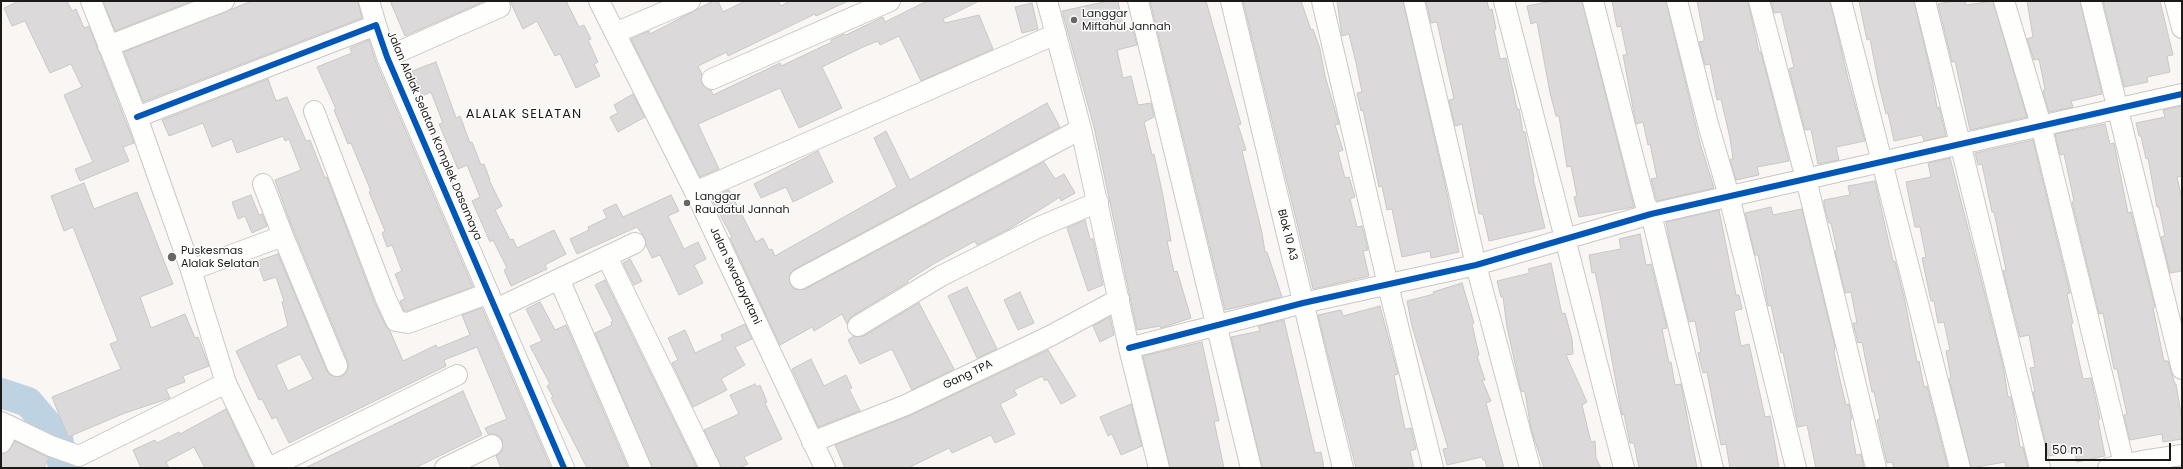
<!DOCTYPE html>
<html>
<head>
<meta charset="utf-8">
<style>
	body { margin:0 }
	#map { position:relative; width:2183px; height:469px; overflow:hidden; background:#f9f6f3; font-family:Poppins,sans-serif }
	canvas { display:block }
	.frame { position:absolute; inset:0; border:2px solid #1c1a18; pointer-events:none }
	.scale { position:absolute; left:2045px; top:443px; width:126px; height:18px; box-sizing:border-box; border:2px solid #1c1a18; border-top:0; padding-left:5px; font-size:12px; line-height:14px; white-space:nowrap; color:#1c1a18; -webkit-text-stroke:3px #fff; paint-order:stroke }
</style>
</head>
<body>
<div id="map">
<canvas width="2183" height="469"></canvas>
<div class="frame"></div>
<div class="scale">50 m</div>
</div>
<script>
const context = document.querySelector('canvas').getContext('2d');
context.lineJoin = 'round';
function toPath(rows) {
  const path = new Path2D();
  for (const r of rows) {
    path.moveTo(r[0], r[1]);
    for (let i = 2; i < r.length; i += 2) path.lineTo(r[i], r[i + 1]);
  }
  return path;
}
function trace(path, color, width, dash) {
  context.strokeStyle = color;
  context.lineWidth = width;
  context.lineCap = dash ? 'butt' : 'round';
  context.setLineDash(dash || []);
  context.stroke(path);
}
function paint(path, color) {
  context.fillStyle = color;
  context.fill(path, 'evenodd');
}
function label(font, color, halo, rows, align = 'center') {
  context.font = font + ' Poppins,sans-serif';
  context.lineWidth = 3;
  context.setLineDash([]);
  context.textBaseline = 'middle';
  context.strokeStyle = halo;
  context.fillStyle = color;
  for (const [text, x, y, turn = 0] of rows) {
    context.save();
    context.translate(x, y);
    context.rotate((+turn || 0) * Math.PI / 180);
    context.textAlign = isNaN(turn) ? turn : align;
    if (halo) context.strokeText(text, 0, 0);
    context.fillText(text, 0, 0);
    context.restore();
  }
}
const river = toPath([
	[1,393,28,402,58,437,63,468]
]);
const building = toPath([
	[19,1,67,1,72,11,76,9,84,28,89,26,134,143,123,147,129,161,80,181,75,169,93,162,64,95,82,87,71,64,50,73,25,21,12,26,4,8,19,1],
	[103,1,192,1,115,31,103,1],
	[252,1,358,1,362,18,143,102,124,52,252,1],
	[390,1,485,1,405,36,390,1],
	[510,1,566,1,579,27,584,25,591,39,588,40,598,62,594,64,600,76,576,88,560,54,555,56,537,21,523,29,510,1],
	[713,1,718,1,723,12,745,1,778,1,781,6,790,1,848,1,816,16,815,14,728,56,727,52,698,66,702,74,702,84,711,90,713,95,780,63,781,66,832,42,831,40,844,34,846,35,883,17,885,22,927,1,979,1,943,19,945,23,979,15,993,49,921,81,899,36,880,45,878,41,863,47,822,67,842,108,799,128,780,88,698,124,719,169,700,177,631,39,649,31,650,34,713,1],
	[1109,1,1118,1,1124,31,1133,30,1137,45,1117,50,1123,78,1131,76,1138,105,1151,103,1154,117,1144,122,1152,155,1154,154,1163,196,1171,241,1167,241,1174,272,1177,271,1191,318,1161,328,1160,326,1137,330,1094,127,1062,11,1109,1],
	[1150,1,1206,1,1241,124,1238,125,1246,150,1242,151,1262,233,1265,252,1267,252,1282,297,1225,310,1150,1],
	[1243,1,1301,1,1311,30,1313,29,1320,49,1325,76,1339,124,1335,125,1343,150,1338,152,1345,178,1349,177,1355,197,1350,199,1357,227,1362,226,1368,250,1363,251,1369,276,1313,289,1243,1],
	[1337,1,1403,1,1443,175,1459,252,1431,258,1430,251,1402,257,1392,209,1387,210,1382,186,1379,187,1363,110,1361,111,1357,93,1362,92,1356,63,1349,34,1342,36,1337,1],
	[1426,1,1487,1,1489,10,1492,9,1496,29,1494,30,1500,59,1506,58,1517,109,1519,109,1523,132,1525,132,1534,178,1533,178,1545,228,1489,241,1483,214,1479,214,1462,124,1455,126,1449,100,1454,99,1437,22,1431,23,1426,1],
	[1552,1,1582,1,1634,207,1579,217,1574,197,1577,196,1571,166,1567,167,1559,116,1556,116,1550,93,1537,22,1531,24,1527,6,1552,1],
	[1612,1,1666,1,1700,143,1714,188,1657,201,1656,199,1651,179,1657,178,1650,144,1648,145,1643,122,1636,124,1623,55,1627,55,1621,26,1617,27,1612,1],
	[1697,1,1748,1,1759,52,1761,52,1789,161,1757,167,1759,175,1736,180,1730,160,1733,158,1730,138,1721,99,1717,100,1710,64,1705,65,1699,42,1704,41,1704,37,1697,1],
	[1771,1,1830,1,1848,79,1865,141,1836,147,1839,160,1818,164,1811,129,1805,130,1789,69,1794,67,1781,12,1774,13,1771,1],
	[1859,1,1914,1,1932,78,1937,108,1939,107,1946,136,1924,141,1922,135,1894,141,1888,113,1886,114,1879,85,1870,39,1867,40,1859,1],
	[1955,1,1965,1,1966,5,1993,1,2027,117,1970,130,1955,61,1952,62,1938,4,1955,1],
	[2027,1,2080,1,2102,94,2071,101,2073,107,2049,112,2043,91,2045,89,2039,59,2034,60,2027,39,2033,37,2027,1],
	[2103,1,2160,1,2173,55,2167,56,2170,72,2147,77,2148,82,2124,87,2103,1],
	[1032,3,1038,29,1022,33,1015,7,1032,3],
	[369,40,376,62,473,287,407,311,404,311,400,301,405,299,395,274,402,271,392,245,387,247,382,233,385,231,369,192,371,191,351,143,348,144,334,110,336,109,317,67,352,53,350,48,369,40],
	[436,62,456,118,460,116,470,143,472,142,481,165,484,164,490,180,489,180,502,206,495,210,510,240,513,239,517,248,554,230,566,254,545,265,547,269,511,286,504,270,507,268,493,240,490,242,472,201,480,197,467,165,458,169,439,124,443,123,431,92,422,96,412,71,436,62],
	[268,79,276,101,287,97,306,141,310,140,325,178,327,177,374,301,386,326,390,331,403,361,436,345,438,348,470,335,462,315,482,308,551,468,501,468,496,456,502,451,502,440,498,435,488,434,485,428,507,419,477,347,444,360,446,366,289,443,276,417,272,419,262,399,259,400,236,351,288,326,282,302,284,301,276,277,264,281,257,261,278,254,327,371,330,375,341,377,346,373,348,368,348,362,290,222,275,180,301,170,289,139,285,141,283,136,237,153,232,139,212,147,203,123,169,136,162,120,268,79],
	[300,354,313,379,288,391,276,365,300,354],
	[633,94,645,117,618,132,610,117,618,113,614,105,633,94],
	[1047,103,1060,127,795,269,790,273,790,284,794,289,805,289,1044,162,1055,179,1064,174,1075,193,1061,201,1060,197,1009,229,977,245,975,241,935,263,907,281,908,282,852,316,847,324,842,314,814,331,812,327,780,345,730,238,732,237,711,198,729,190,756,242,763,238,769,250,772,249,775,256,897,187,874,138,886,131,910,180,1047,103],
	[2182,106,2182,176,2177,177,2182,199,2182,271,2170,273,2161,237,2165,236,2159,207,2157,207,2148,158,2146,159,2141,136,2139,136,2136,123,2165,117,2163,110,2182,106],
	[2105,124,2110,144,2114,143,2128,213,2131,212,2155,307,2153,308,2164,361,2168,361,2175,384,2176,384,2182,420,2182,439,2163,442,2162,434,2130,440,2124,415,2127,414,2117,369,2114,369,2103,313,2099,314,2072,202,2074,201,2064,154,2060,155,2055,134,2105,124],
	[2033,140,2070,293,2067,294,2073,323,2071,324,2083,379,2091,378,2100,419,2098,420,2105,456,2077,462,2074,451,2049,456,2033,392,2035,392,2030,368,2035,367,2029,335,2020,337,2003,271,2006,270,1994,212,1992,212,1982,164,1978,165,1975,153,2033,140],
	[818,151,833,182,793,202,786,187,761,198,754,184,818,151],
	[1950,158,2003,365,2008,397,2011,397,2014,412,2020,447,2023,447,2028,468,2006,468,2005,462,1971,468,1949,379,1951,378,1946,351,1950,350,1944,322,1938,323,1934,301,1931,301,1922,258,1926,257,1920,227,1915,227,1906,182,1931,177,1928,163,1950,158],
	[1875,181,1893,261,1895,261,1904,297,1917,362,1919,361,1924,387,1927,386,1948,468,1894,468,1892,462,1887,463,1877,420,1880,419,1874,392,1872,392,1862,342,1858,343,1853,323,1857,323,1851,292,1845,293,1835,251,1837,250,1831,223,1829,223,1824,205,1824,200,1850,195,1848,186,1875,181],
	[84,183,94,209,137,192,173,284,140,297,151,328,185,314,195,338,198,337,209,366,183,376,185,382,166,389,170,398,125,413,68,437,52,397,121,369,110,344,118,341,73,227,64,231,51,196,84,183],
	[251,195,259,215,262,214,267,226,252,233,245,216,238,219,232,202,251,195],
	[671,195,679,211,668,216,684,249,698,242,706,259,694,265,703,283,679,295,660,255,652,258,646,245,645,238,637,227,577,254,570,239,589,230,588,227,607,218,603,210,616,204,623,217,671,195],
	[1771,207,1773,215,1802,209,1835,347,1834,352,1840,380,1846,405,1849,404,1852,419,1850,420,1856,455,1861,454,1864,468,1816,468,1807,425,1798,427,1783,352,1781,353,1771,305,1768,306,1758,255,1755,255,1745,213,1771,207],
	[1719,210,1736,295,1739,295,1742,309,1734,311,1741,346,1749,344,1765,417,1770,416,1779,468,1730,468,1726,444,1721,445,1707,372,1703,373,1698,353,1701,352,1695,321,1689,322,1670,244,1666,222,1719,210],
	[1085,220,1090,239,1093,239,1103,285,1088,291,1067,228,1085,220],
	[1640,234,1646,265,1651,264,1667,328,1662,329,1669,363,1671,362,1675,385,1681,384,1697,468,1639,468,1634,443,1630,443,1624,414,1622,415,1601,300,1595,272,1592,273,1589,255,1621,249,1619,239,1640,234],
	[630,259,642,281,634,285,623,263,630,259],
	[1551,263,1562,314,1565,313,1572,339,1573,354,1566,355,1587,402,1582,405,1591,442,1595,441,1596,458,1601,468,1544,468,1531,429,1525,392,1521,391,1507,327,1503,297,1501,297,1497,281,1530,273,1528,269,1551,263],
	[605,280,697,468,652,468,595,333,612,325,611,322,613,321,595,285,605,280],
	[1462,283,1474,323,1472,324,1479,355,1477,356,1485,380,1482,380,1491,401,1486,403,1504,468,1487,468,1485,460,1483,460,1482,457,1447,465,1443,449,1448,448,1412,326,1407,301,1434,294,1433,292,1462,283],
	[967,287,997,349,977,358,948,296,967,287],
	[1020,292,1034,323,1018,330,1004,300,1020,292],
	[540,302,555,330,566,325,628,468,587,468,551,398,553,397,547,386,550,384,530,346,542,341,526,309,540,302],
	[919,303,954,369,912,390,892,349,860,364,848,340,854,336,864,336,919,303],
	[1380,306,1398,374,1394,375,1405,429,1411,428,1416,449,1410,451,1414,468,1356,468,1318,315,1341,310,1343,316,1380,306],
	[1110,317,1114,335,1100,342,1093,326,1110,317],
	[1284,320,1315,453,1321,452,1324,468,1262,468,1231,337,1260,331,1258,326,1284,320],
	[745,324,752,339,735,347,745,365,721,379,727,390,693,407,672,363,678,360,668,338,685,330,695,353,723,340,721,335,745,324],
	[1202,342,1219,421,1214,421,1224,468,1170,468,1143,356,1202,342],
	[1048,350,1076,396,1061,404,1047,379,1045,381,1042,376,1014,390,1017,395,1000,404,1015,434,995,443,991,435,952,453,949,448,908,468,845,468,835,445,911,415,1048,350],
	[811,359,824,386,846,375,852,388,849,389,860,411,818,427,792,369,811,359],
	[755,384,757,387,760,385,767,402,765,403,782,439,744,457,748,464,739,468,721,468,704,430,739,414,730,395,755,384],
	[463,391,482,435,415,468,305,468,463,391],
	[1131,404,1142,446,1121,455,1112,434,1108,436,1100,417,1131,404],
	[226,409,254,468,205,468,194,447,166,462,169,468,141,468,133,450,155,440,157,443,179,432,180,434,226,409],
	[15,441,49,458,44,468,1,468,1,454,7,452,15,441]
]);
const minor = toPath([
	[91,1,137,117,191,270,226,383,267,468],
	[369,1,376,25],
	[599,1,703,208,825,468],
	[1047,1,1081,129,1129,348,1159,468],
	[1138,1,1251,468],
	[1231,1,1343,468],
	[1322,1,1388,285,1433,468],
	[1414,1,1476,265,1530,468],
	[1504,1,1624,468],
	[1593,1,1645,203,1651,214,1713,468],
	[1677,1,1708,124,1729,196,1796,468],
	[1759,1,1806,179,1876,468],
	[1841,1,1960,468],
	[1925,1,2040,468],
	[2004,1,2041,125,2125,468],
	[2091,1,2182,369],
	[2175,1,2182,28],
	[615,33,690,1],
	[108,46,224,1],
	[387,57,500,7],
	[712,79,890,1],
	[314,111,385,297,396,321,408,323,489,293],
	[137,117,376,25,387,57,564,468],
	[695,192,1056,34],
	[283,236,337,366],
	[607,257,710,468],
	[191,270,283,236,263,184],
	[559,279,641,468],
	[800,279,1081,129],
	[496,309,635,243],
	[858,326,941,276,1037,228,1098,202],
	[1129,348,1303,303,1476,265,1651,214,2182,94],
	[1,422,51,446,79,456,226,383],
	[812,442,906,405,1050,336,1119,299],
	[1,443,10,426],
	[269,468,457,375],
	[445,468,492,445],
	[2108,468,2142,461,2182,455]
]);
const cycleway = toPath([
	[137,117,376,25,387,57,564,468],
	[1129,348,1303,303,1476,265,1651,214,2182,94]
]);
const markers = [
	[1074,20,4,"#696765"],
	[687,203,4,"#696765"],
	[172,257,5,"#696765"]
];
const poiNames = [
	["Langgar",1082,14],
	["Miftahul Jannah",1082,27],
	["Langgar",695,197],
	["Raudatul Jannah",695,210],
	["Puskesmas",181,251],
	["Alalak Selatan",181,264]
];
const streetNames = [
	["Jalan Alalak Selatan Komplek Dasamaya",434,136,67],
	["Blok 10 A3",1287,235,76],
	["Jalan Swadayatani",735,276,65],
	["Gang TPA",968,375,-26]
];
const quarterNames = [
	["ALALAK SELATAN",524,115]
];
trace(river, '#bed3e2', 30);
paint(building, '#dbd9d9');
trace(building, '#c9c7c6', 1);
trace(minor, '#cac8c5', 22);
trace(minor, '#fefefd', 20);
trace(cycleway, '#0057b8', 6);
for (const [x, y, r, color] of markers) {
  const dot = new Path2D();
  dot.arc(x, y, r, 0, 2 * Math.PI);
  context.fillStyle = color;
  context.fill(dot);
  trace(dot, '#fff', 1.5);
}
label('11px', '#1c1a18', '#fff', poiNames, 'left');
label('11px', '#1c1a18', '#fff', streetNames);
context.letterSpacing = '1px';
label('13px', '#1c1a18', '#fff', quarterNames);
context.letterSpacing = '0px';
</script>
</body>
</html>
